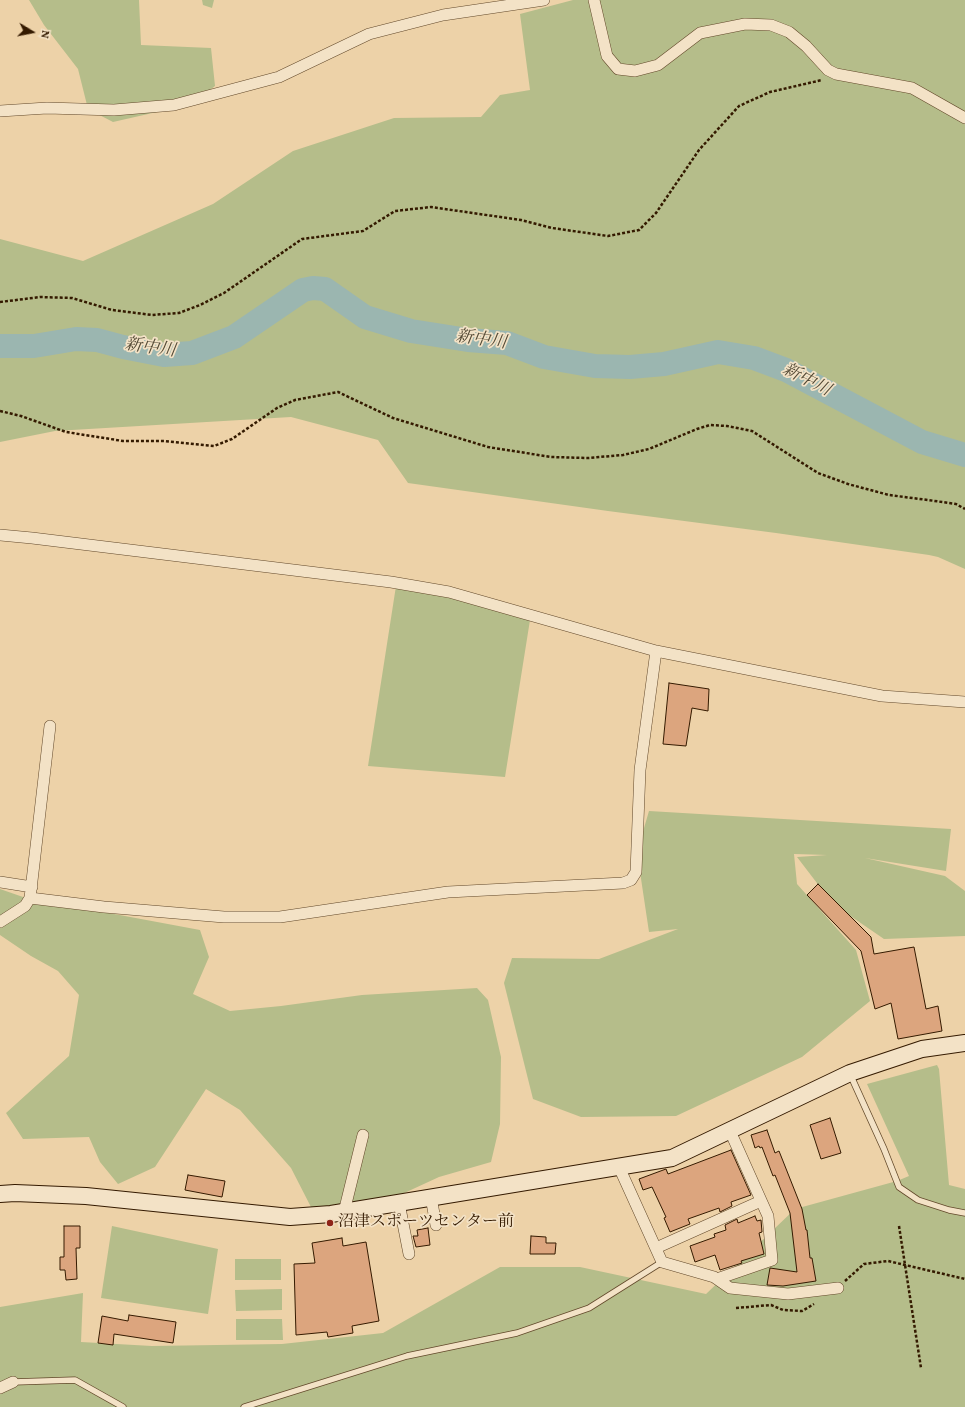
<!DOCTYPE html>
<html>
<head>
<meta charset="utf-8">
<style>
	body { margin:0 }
	#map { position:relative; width:965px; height:1407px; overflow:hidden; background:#edd2a8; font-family:Vollkorn,serif }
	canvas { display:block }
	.north { position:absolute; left:12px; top:12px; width:40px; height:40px; -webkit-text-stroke:3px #f3e2c6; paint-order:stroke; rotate:100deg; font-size:11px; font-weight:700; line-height:16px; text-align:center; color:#341a00 }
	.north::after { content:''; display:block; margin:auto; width:14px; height:18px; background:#341a00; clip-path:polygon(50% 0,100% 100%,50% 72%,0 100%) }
</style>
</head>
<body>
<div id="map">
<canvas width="965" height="1407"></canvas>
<div class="north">N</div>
</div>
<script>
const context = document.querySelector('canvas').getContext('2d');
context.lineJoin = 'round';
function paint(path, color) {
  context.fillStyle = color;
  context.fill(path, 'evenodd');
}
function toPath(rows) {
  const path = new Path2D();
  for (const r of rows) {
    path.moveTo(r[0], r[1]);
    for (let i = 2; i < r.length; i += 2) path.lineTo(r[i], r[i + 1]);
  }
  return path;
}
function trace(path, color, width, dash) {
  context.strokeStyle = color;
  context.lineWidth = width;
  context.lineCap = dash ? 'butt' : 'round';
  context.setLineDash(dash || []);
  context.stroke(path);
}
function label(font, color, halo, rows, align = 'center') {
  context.font = font + ' Vollkorn,"Noto Serif JP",serif';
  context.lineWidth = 3.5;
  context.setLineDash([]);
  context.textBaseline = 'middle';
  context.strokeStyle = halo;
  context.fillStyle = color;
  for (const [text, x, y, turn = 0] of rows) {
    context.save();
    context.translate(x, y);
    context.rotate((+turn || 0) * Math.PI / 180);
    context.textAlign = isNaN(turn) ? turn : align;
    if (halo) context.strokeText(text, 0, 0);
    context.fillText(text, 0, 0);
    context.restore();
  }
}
const green = toPath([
	[29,0,139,0,141,45,211,48,215,86,192,104,113,122,88,109,78,69,44,25],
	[202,0,214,0,212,8,203,5],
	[573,0,965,0,965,569,938,557,929,555,776,533,608,511,408,483,378,440,291,417,55,431,0,442,0,239,83,261,213,204,293,151,394,118,481,117,500,95,530,90,520,14],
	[396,586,456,594,530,620,505,777,368,766],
	[649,811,951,829,946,871,865,858,945,876,965,891,965,936,884,939,833,904,797,857,827,855,794,854,797,884,856,950,870,1001,802,1057,676,1116,581,1117,533,1099,504,983,512,958,599,959,678,929,649,932,637,852],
	[0,889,23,897,200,930,209,957,193,994,230,1011,281,1006,362,995,477,988,488,1000,501,1057,500,1124,491,1162,439,1177,374,1207,312,1209,291,1168,240,1110,206,1089,155,1167,118,1184,100,1162,89,1137,23,1139,6,1113,69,1056,79,995,58,971,31,956,0,935],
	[937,1065,939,1069,949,1185,965,1189,965,1407,0,1407,0,1307,83,1293,81,1342,152,1346,282,1344,383,1333,500,1267,580,1267,706,1294,795,1209,897,1181,909,1176,867,1084],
	[112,1226,218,1249,208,1314,101,1298],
	[235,1259,281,1259,281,1280,235,1280],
	[282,1289,282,1310,236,1311,235,1290],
	[236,1319,282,1319,283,1340,236,1340]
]);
const river = toPath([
	[0,346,34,346,76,339,97,340,123,347,164,355,192,353,234,337,303,290,313,288,325,289,365,317,411,331,468,340,507,343,544,357,595,366,630,367,664,364,718,352,754,358,786,370,922,442,965,455]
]);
const building = toPath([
	[669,683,709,689,708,711,692,708,686,746,663,744,669,683],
	[818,884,871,937,874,954,914,947,926,1009,938,1006,942,1031,898,1039,891,1003,875,1009,861,951,807,895,818,884],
	[830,1118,841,1153,821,1159,810,1125,830,1118],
	[767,1130,775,1153,779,1151,802,1209,806,1230,807,1230,810,1258,812,1258,816,1281,783,1286,767,1285,770,1268,797,1272,790,1213,775,1175,773,1176,762,1147,760,1148,759,1146,755,1148,751,1135,767,1130],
	[731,1150,751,1195,731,1202,732,1206,720,1212,719,1208,688,1219,690,1224,670,1232,664,1218,666,1217,652,1187,643,1190,639,1179,666,1169,668,1174,731,1150],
	[188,1175,225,1181,222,1197,185,1190,188,1175],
	[755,1216,757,1221,761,1220,762,1232,759,1233,764,1254,741,1261,742,1263,720,1270,715,1255,695,1262,690,1246,715,1237,714,1234,726,1230,725,1225,737,1219,738,1223,755,1216],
	[64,1226,80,1226,80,1248,76,1248,77,1279,66,1280,65,1270,60,1270,60,1257,64,1257,64,1226],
	[428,1228,430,1245,416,1247,413,1236,418,1236,417,1230,428,1228],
	[531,1236,546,1237,546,1243,556,1243,555,1254,530,1254,531,1236],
	[342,1238,343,1246,366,1242,379,1321,352,1326,353,1333,328,1337,327,1332,296,1335,294,1264,315,1263,312,1243,342,1238],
	[129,1315,176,1322,173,1343,114,1334,113,1345,98,1343,102,1316,128,1321,129,1315]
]);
const path = toPath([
	[0,302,40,297,72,298,112,310,152,315,179,313,200,305,224,293,302,239,363,231,395,211,431,207,521,220,552,228,608,236,639,230,656,213,699,150,739,106,770,92,822,80],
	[0,411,21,416,66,432,123,441,164,441,214,446,232,439,277,408,295,400,338,392,393,418,488,447,551,457,588,458,623,455,649,449,697,429,710,425,727,426,752,431,818,473,848,484,889,495,928,500,956,504,965,509],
	[845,1281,864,1264,888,1261,965,1279],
	[736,1308,771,1305,783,1310,802,1311,814,1304]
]);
const lane = toPath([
	[850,1074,884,1149,899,1187,918,1200,949,1210,965,1213],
	[13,1382,75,1380,123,1407],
	[244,1407,407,1356,517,1333,589,1308,662,1262]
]);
const street = toPath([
	[594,0,607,56,618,69,635,71,658,65,700,33,745,24,771,25,789,32,806,46,828,70,836,74,912,88,965,118],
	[0,111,47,108,114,110,174,105,279,77,369,34,443,15,544,0],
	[0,535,32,538,391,582,449,592,656,651,882,696,965,702],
	[0,882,32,887],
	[30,898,104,907,224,917,280,917,448,892,623,883,631,880,636,872,640,770,656,651],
	[0,922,25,906,30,898,50,726],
	[619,1167,662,1262,714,1277,730,1288,788,1294,838,1288],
	[431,1197,436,1225],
	[399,1203,409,1254],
	[344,1212,363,1135],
	[656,1248,761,1201],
	[717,1279,772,1260,768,1216,730,1131],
	[0,1388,13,1382]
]);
const secondary = toPath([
	[0,1194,15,1193,86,1196,290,1217,331,1214,672,1158,850,1073,922,1049,965,1043]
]);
const pathBridge = toPath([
	[899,1226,921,1368]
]);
const markers = [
	[330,1223,4,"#8f2418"]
];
const poiNames = [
	["沼津スポーツセンター前",338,1223]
];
const waterNames = [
	["新中川",481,341,8],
	["新中川",150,349,8],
	["新中川",806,381,27]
];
paint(green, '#b5bd8a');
trace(river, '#9bb6b0', 24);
paint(building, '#dca57e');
trace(building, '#341a00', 1);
trace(lane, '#62482a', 7);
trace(street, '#62482a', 12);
trace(secondary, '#341a00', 18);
trace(path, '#341a00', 2.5, [3, 2]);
trace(lane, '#f3e2c6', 5.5);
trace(street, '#f3e2c6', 11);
trace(secondary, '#f3e2c6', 16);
trace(pathBridge, '#341a00', 2.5, [3, 2]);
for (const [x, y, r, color] of markers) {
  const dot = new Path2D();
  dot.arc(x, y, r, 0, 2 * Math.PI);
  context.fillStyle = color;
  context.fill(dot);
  trace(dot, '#f3e2c6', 1.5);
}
label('16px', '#341a00', '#f3e2c6', poiNames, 'left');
label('italic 17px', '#534935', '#f3e2c6', waterNames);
</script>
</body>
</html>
